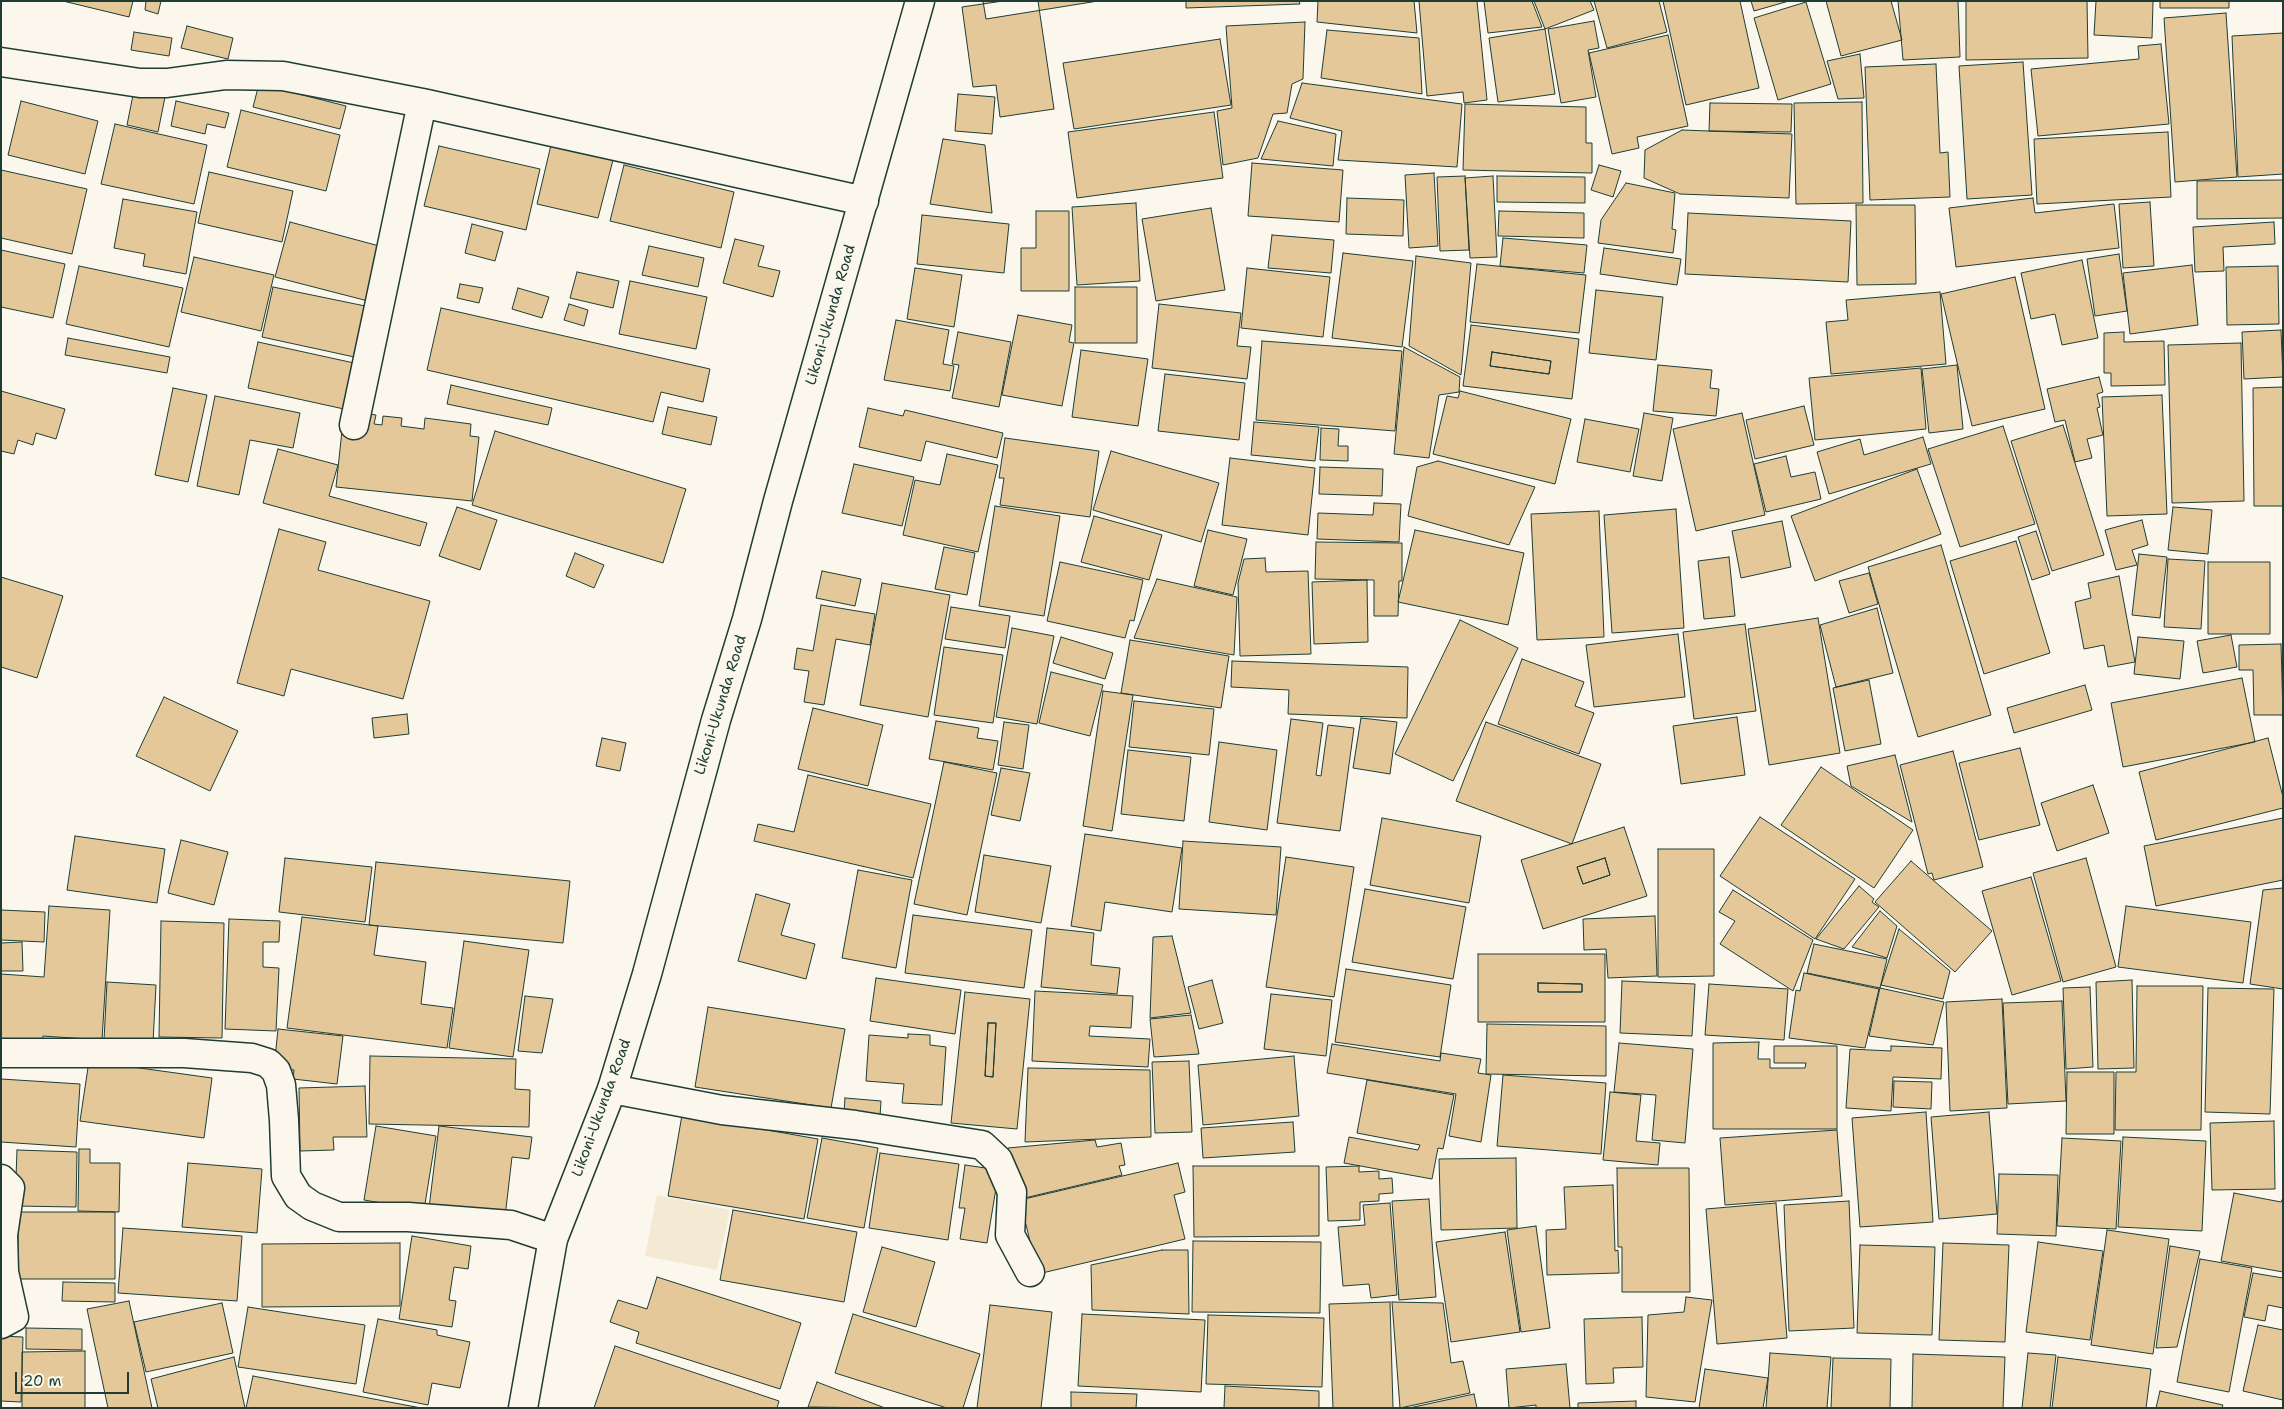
<!DOCTYPE html>
<html>
<head>
<meta charset="utf-8">
<style>
	body { margin:0 }
	#map { position:relative; width:2284px; height:1409px; overflow:hidden; background:#fbf7ec; font-family:"Shantell Sans",sans-serif }
	canvas { display:block }
	.frame { position:absolute; inset:0; border:2px solid #1f3d34; pointer-events:none }
	.scale { position:absolute; left:15px; top:1372px; width:114px; height:22px; box-sizing:border-box; border:2px solid #1f3d34; border-top:0; padding-left:6px; font-size:15px; line-height:18px; white-space:nowrap; color:#1f3d34; -webkit-text-stroke:4px #fbf7ec; paint-order:stroke }
</style>
</head>
<body>
<div id="map">
<canvas width="2284" height="1409"></canvas>
<div class="frame"></div>
<div class="scale">20 m</div>
</div>
<script>
const context = document.querySelector('canvas').getContext('2d');
context.lineJoin = 'round';
function paint(path, color) {
  context.fillStyle = color;
  context.fill(path, 'evenodd');
}
function toPath(rows) {
  const path = new Path2D();
  for (const r of rows) {
    path.moveTo(r[0], r[1]);
    for (let i = 2; i < r.length; i += 2) path.lineTo(r[i], r[i + 1]);
  }
  return path;
}
function trace(path, color, width, dash) {
  context.strokeStyle = color;
  context.lineWidth = width;
  context.lineCap = dash ? 'butt' : 'round';
  context.setLineDash(dash || []);
  context.stroke(path);
}
function label(font, color, halo, rows, align = 'center') {
  context.font = font + ' "Shantell Sans",sans-serif';
  context.lineWidth = 4;
  context.setLineDash([]);
  context.textBaseline = 'middle';
  context.strokeStyle = halo;
  context.fillStyle = color;
  for (const [text, x, y, turn = 0] of rows) {
    context.save();
    context.translate(x, y);
    context.rotate((+turn || 0) * Math.PI / 180);
    context.textAlign = isNaN(turn) ? turn : align;
    if (halo) context.strokeText(text, 0, 0);
    context.fillText(text, 0, 0);
    context.restore();
  }
}
const built = toPath([
	[657,1195,730,1210,717,1270,645,1256]
]);
const building = toPath([
	[63,1,133,1,129,17,63,1],
	[146,1,161,1,158,14,145,10,146,1],
	[983,1,1098,1,986,19,983,1],
	[1003,1,1038,1,1054,109,1000,117,996,85,973,87,962,7,1003,1],
	[1186,1,1299,1,1300,4,1186,8,1186,1],
	[1318,1,1414,1,1417,33,1317,22,1318,1],
	[1419,1,1477,1,1487,100,1464,103,1463,92,1427,96,1419,1],
	[1484,1,1532,1,1542,27,1488,33,1484,1],
	[1534,1,1590,1,1594,10,1545,29,1534,1],
	[1594,1,1659,1,1667,32,1607,48,1594,1],
	[1663,1,1740,1,1759,88,1686,105,1663,1],
	[1751,1,1789,1,1754,11,1751,1],
	[1826,1,1891,1,1902,40,1841,56,1826,1],
	[1898,1,1958,1,1960,57,1903,60,1898,1],
	[1966,1,2087,1,2088,58,1966,60,1966,1],
	[2096,1,2153,1,2152,38,2094,35,2096,1],
	[2160,1,2229,1,2229,8,2160,8,2160,1],
	[1806,2,1831,84,1778,100,1754,18,1806,2],
	[2226,13,2237,177,2175,182,2164,18,2226,13],
	[1594,21,1599,48,1588,50,1596,97,1561,103,1548,29,1594,21],
	[1305,22,1303,79,1292,84,1287,113,1273,114,1258,158,1223,165,1217,111,1232,108,1226,26,1305,22],
	[187,26,233,38,228,59,181,48,187,26],
	[1545,29,1555,94,1498,102,1489,38,1545,29],
	[1327,30,1419,38,1422,94,1321,78,1327,30],
	[134,32,172,38,169,56,131,50,134,32],
	[2283,33,2283,174,2238,177,2232,36,2283,33],
	[1668,35,1688,126,1637,137,1639,148,1612,154,1589,53,1668,35],
	[1220,39,1231,105,1074,129,1063,63,1220,39],
	[2161,44,2169,124,2038,136,2031,69,2139,59,2138,46,2161,44],
	[1860,54,1864,98,1838,99,1827,61,1860,54],
	[2023,62,2032,195,1967,199,1959,66,2023,62],
	[1936,64,1940,153,1948,152,1950,197,1870,200,1865,67,1936,64],
	[1302,83,1462,104,1457,167,1338,160,1342,131,1290,118,1302,83],
	[259,84,346,106,340,129,253,107,259,84],
	[134,90,165,97,158,132,127,125,134,90],
	[958,94,995,97,992,134,955,131,958,94],
	[21,101,98,121,85,174,8,155,21,101],
	[176,101,229,113,225,128,207,124,205,134,171,126,176,101],
	[1862,102,1863,203,1796,204,1794,103,1862,102],
	[1710,103,1792,104,1791,132,1709,131,1710,103],
	[1465,104,1586,107,1586,143,1592,143,1592,173,1463,170,1465,104],
	[241,110,340,135,326,191,227,167,241,110],
	[1214,112,1223,178,1077,198,1068,132,1214,112],
	[1278,121,1336,134,1333,166,1261,159,1278,121],
	[115,124,207,145,194,204,101,184,115,124],
	[1682,130,1792,134,1789,198,1680,194,1644,178,1645,150,1682,130],
	[2168,132,2171,197,2037,204,2034,139,2168,132],
	[943,139,985,145,992,213,930,204,943,139],
	[551,145,613,160,598,218,537,204,551,145],
	[439,146,540,169,526,230,424,206,439,146],
	[1252,163,1343,170,1339,222,1248,216,1252,163],
	[624,165,734,192,721,248,610,221,624,165],
	[1599,165,1621,171,1613,197,1591,190,1599,165],
	[1,170,87,189,72,254,1,238,1,170],
	[209,172,293,191,282,242,198,223,209,172],
	[1434,173,1438,246,1409,248,1405,175,1434,173],
	[1465,176,1469,250,1440,251,1437,177,1465,176],
	[1493,176,1497,257,1470,258,1465,178,1493,176],
	[1497,176,1585,177,1585,203,1497,202,1497,176],
	[2283,180,2283,218,2197,219,2197,181,2283,180],
	[1626,183,1675,193,1672,229,1676,230,1673,253,1598,243,1601,220,1626,183],
	[1347,198,1404,200,1403,236,1346,234,1347,198],
	[2033,198,2035,213,2114,204,2119,248,1956,267,1949,208,2033,198],
	[123,199,197,212,186,274,143,266,145,254,114,248,123,199],
	[2150,202,2154,266,2123,268,2119,204,2150,202],
	[1136,203,1140,281,1077,285,1072,207,1136,203],
	[1856,205,1915,205,1916,284,1857,285,1856,205],
	[1211,208,1225,290,1156,301,1142,219,1211,208],
	[1036,211,1069,211,1069,291,1021,291,1021,248,1036,248,1036,211],
	[1499,211,1584,213,1584,238,1498,236,1499,211],
	[1688,213,1851,221,1848,282,1685,274,1688,213],
	[922,215,1009,224,1004,273,917,264,922,215],
	[290,222,383,247,368,301,275,277,290,222],
	[2274,222,2275,244,2223,247,2224,271,2195,272,2193,227,2274,222],
	[472,224,503,232,495,261,465,253,472,224],
	[1272,235,1334,240,1331,273,1268,268,1272,235],
	[1503,238,1587,245,1584,273,1500,266,1503,238],
	[735,239,764,246,758,266,780,271,773,297,723,283,735,239],
	[649,246,704,258,698,287,642,275,649,246],
	[1604,248,1681,259,1677,285,1600,274,1604,248],
	[1,250,65,264,53,318,1,307,1,250],
	[1343,253,1413,261,1402,347,1332,338,1343,253],
	[2119,254,2127,311,2095,316,2087,259,2119,254],
	[1416,256,1471,263,1461,375,1409,346,1416,256],
	[194,257,274,275,261,331,181,312,194,257],
	[2082,260,2098,338,2062,345,2055,314,2031,319,2021,273,2082,260],
	[1477,264,1586,275,1579,333,1470,322,1477,264],
	[2192,265,2198,325,2130,334,2123,273,2192,265],
	[79,266,183,288,169,347,66,324,79,266],
	[2278,266,2279,324,2227,325,2226,267,2278,266],
	[915,268,962,275,954,327,907,319,915,268],
	[1247,268,1330,277,1323,337,1241,328,1247,268],
	[577,272,619,281,613,308,570,298,577,272],
	[2015,277,2045,409,1972,426,1941,294,2015,277],
	[630,281,707,297,696,349,619,334,630,281],
	[460,284,483,288,479,303,457,298,460,284],
	[273,287,370,307,359,358,262,337,273,287],
	[1075,287,1137,287,1137,343,1075,343,1075,287],
	[518,288,549,297,542,318,512,309,518,288],
	[1596,290,1663,297,1656,360,1589,353,1596,290],
	[1940,292,1946,364,1831,374,1826,322,1848,320,1846,300,1940,292],
	[569,304,588,310,584,326,564,320,569,304],
	[1159,304,1241,313,1237,346,1251,347,1247,379,1152,368,1159,304],
	[441,308,710,369,703,402,661,392,653,422,427,370,441,308],
	[1018,315,1072,325,1069,342,1074,343,1062,406,1002,395,1018,315],
	[896,320,949,330,943,364,954,366,950,391,884,380,896,320],
	[1471,325,1579,339,1572,399,1463,386,1471,325],
	[1492,352,1551,361,1549,374,1490,366,1492,352],
	[2281,330,2283,377,2244,379,2242,332,2281,330],
	[958,332,1011,342,999,407,952,398,959,365,952,364,958,332],
	[2124,332,2124,342,2164,341,2165,385,2111,386,2111,373,2104,373,2104,333,2124,332],
	[68,338,170,357,167,373,65,355,68,338],
	[1262,341,1402,351,1395,431,1256,420,1262,341],
	[258,342,354,363,344,409,248,388,258,342],
	[2241,343,2244,501,2172,503,2168,345,2241,343],
	[1404,347,1460,377,1459,392,1439,395,1429,458,1394,454,1404,347],
	[1081,350,1148,359,1138,426,1072,417,1081,350],
	[1492,352,1551,361,1549,374,1490,366,1492,352],
	[1658,365,1712,370,1710,388,1719,389,1716,416,1653,411,1658,365],
	[1957,365,1963,429,1929,433,1922,369,1957,365],
	[1921,368,1926,429,1815,440,1809,378,1921,368],
	[1165,374,1245,383,1239,440,1158,431,1165,374],
	[2099,377,2103,392,2097,394,2100,407,2097,408,2103,435,2087,439,2092,458,2075,462,2065,420,2055,422,2047,389,2099,377],
	[451,385,552,408,548,425,447,404,451,385],
	[2283,387,2283,506,2254,506,2253,388,2283,387],
	[173,388,207,395,188,482,155,475,173,388],
	[1,391,65,409,56,439,36,433,33,445,18,440,14,454,1,451,1,391],
	[1460,391,1571,419,1555,484,1433,454,1447,396,1458,398,1460,391],
	[2162,395,2167,514,2107,516,2102,397,2162,395],
	[215,396,300,413,293,448,250,440,239,495,197,486,215,396],
	[1804,406,1814,445,1755,459,1746,420,1804,406],
	[668,407,717,417,711,445,662,434,668,407],
	[868,408,903,416,905,410,1003,433,997,458,926,441,921,461,859,447,868,408],
	[355,412,376,415,374,424,382,425,383,416,402,418,401,426,424,429,425,418,471,424,470,436,479,437,472,501,336,487,343,421,355,412],
	[1644,413,1673,418,1662,481,1633,476,1644,413],
	[1742,413,1765,515,1696,531,1673,429,1742,413],
	[1585,419,1639,429,1630,472,1577,462,1585,419],
	[1254,422,1319,427,1315,461,1251,455,1254,422],
	[2063,425,2104,555,2052,571,2011,441,2063,425],
	[2003,426,2035,524,1960,547,1928,449,2003,426],
	[1321,428,1339,429,1338,446,1348,446,1348,461,1320,460,1321,428],
	[495,431,686,489,663,563,472,505,495,431],
	[1923,437,1931,464,1829,494,1817,452,1860,439,1864,455,1923,437],
	[1005,438,1099,451,1090,517,1000,505,1004,478,999,478,1005,438],
	[278,449,338,465,329,496,427,523,420,546,263,503,278,449],
	[1111,451,1219,483,1201,542,1093,510,1111,451],
	[947,454,998,465,978,552,903,535,915,480,940,485,947,454],
	[1786,456,1791,477,1815,472,1821,499,1766,512,1754,464,1786,456],
	[1230,458,1315,468,1308,535,1222,525,1230,458],
	[1438,461,1535,487,1509,545,1408,516,1417,467,1438,461],
	[854,464,914,477,902,526,842,513,854,464],
	[1320,467,1383,469,1382,496,1319,494,1320,467],
	[1917,469,1941,534,1815,581,1791,516,1917,469],
	[1374,503,1401,504,1399,542,1317,539,1318,513,1373,515,1374,503],
	[995,506,1060,516,1044,616,979,606,995,506],
	[457,507,497,520,480,570,439,556,457,507],
	[2173,507,2212,510,2208,554,2168,550,2173,507],
	[1676,509,1684,628,1612,633,1604,515,1676,509],
	[1599,511,1604,637,1537,640,1531,514,1599,511],
	[1094,516,1162,535,1149,580,1081,562,1094,516],
	[2142,520,2148,545,2132,550,2137,565,2116,570,2105,530,2142,520],
	[1782,521,1791,567,1741,578,1732,531,1782,521],
	[279,529,326,542,318,570,430,601,403,699,291,669,284,696,237,683,279,529],
	[1208,530,1247,539,1233,595,1194,586,1208,530],
	[1415,530,1524,553,1508,625,1398,602,1415,530],
	[2036,531,2050,574,2032,580,2018,537,2036,531],
	[2016,541,2050,653,1984,674,1950,561,2016,541],
	[1316,542,1402,543,1402,581,1399,581,1398,616,1374,616,1374,580,1315,579,1316,542],
	[1941,545,1991,715,1918,737,1868,567,1941,545],
	[944,547,975,553,967,595,935,589,944,547],
	[575,553,604,565,594,588,566,576,575,553],
	[2139,554,2167,557,2160,618,2132,615,2139,554],
	[1729,557,1735,616,1704,619,1698,561,1729,557],
	[1265,558,1266,572,1308,571,1311,654,1240,656,1238,583,1244,559,1265,558],
	[2168,559,2205,561,2201,629,2164,627,2168,559],
	[1060,562,1143,580,1134,621,1130,620,1125,638,1047,621,1060,562],
	[2208,562,2270,562,2270,634,2208,634,2208,562],
	[822,571,861,579,855,606,816,598,822,571],
	[1869,573,1878,604,1849,613,1839,581,1869,573],
	[2119,576,2135,662,2108,667,2104,645,2084,649,2075,602,2091,598,2088,583,2119,576],
	[1,577,63,596,37,678,1,667,1,577],
	[1157,579,1237,597,1234,655,1134,638,1157,579],
	[1367,580,1368,642,1314,644,1312,582,1367,580],
	[882,583,950,595,928,717,860,705,882,583],
	[821,605,875,614,870,645,836,639,824,705,804,702,809,671,794,669,797,648,813,651,821,605],
	[951,607,1010,616,1005,648,945,639,951,607],
	[1877,608,1893,673,1836,687,1820,625,1877,608],
	[1818,618,1840,753,1769,765,1748,629,1818,618],
	[1460,620,1518,648,1453,781,1395,754,1460,620],
	[1745,624,1756,711,1694,719,1683,632,1745,624],
	[1012,628,1054,636,1037,724,996,717,1012,628],
	[1678,634,1685,697,1594,707,1586,645,1678,634],
	[2231,635,2237,667,2203,673,2197,641,2231,635],
	[1061,637,1113,653,1105,679,1053,663,1061,637],
	[2138,637,2184,641,2180,679,2134,674,2138,637],
	[1130,640,1229,656,1221,708,1121,693,1130,640],
	[2281,644,2283,715,2254,715,2253,670,2239,670,2239,645,2281,644],
	[944,647,1003,655,993,723,934,715,944,647],
	[1522,659,1584,682,1575,706,1594,713,1579,754,1498,724,1522,659],
	[1232,661,1408,667,1407,718,1288,714,1289,690,1231,687,1232,661],
	[1051,672,1103,685,1090,736,1039,723,1051,672],
	[2242,678,2255,742,2123,767,2111,703,2242,678],
	[1869,680,1881,744,1845,751,1833,688,1869,680],
	[2085,685,2092,710,2014,733,2007,708,2085,685],
	[1103,691,1133,695,1112,831,1083,826,1103,691],
	[164,697,238,731,210,791,136,756,164,697],
	[1134,701,1214,709,1209,755,1129,747,1134,701],
	[813,708,883,725,868,786,798,769,813,708],
	[407,714,409,734,374,738,372,718,407,714],
	[1737,717,1745,775,1681,784,1673,726,1737,717],
	[1361,718,1397,722,1390,774,1353,768,1361,718],
	[1291,719,1323,723,1316,775,1321,776,1328,725,1354,728,1340,831,1277,823,1291,719],
	[936,721,979,728,977,738,998,741,993,770,929,759,936,721],
	[1004,722,1029,725,1023,769,998,765,1004,722],
	[1486,722,1601,764,1572,844,1456,801,1486,722],
	[602,738,626,743,620,771,596,766,602,738],
	[2268,738,2283,797,2283,808,2156,840,2139,772,2268,738],
	[1219,742,1277,750,1267,830,1209,822,1219,742],
	[2020,748,2040,825,1979,840,1959,763,2020,748],
	[1128,750,1191,757,1184,821,1121,814,1128,750],
	[1953,751,1983,867,1934,880,1932,873,1928,874,1900,765,1953,751],
	[1895,755,1912,822,1851,786,1847,766,1895,755],
	[944,762,997,773,967,915,914,904,944,762],
	[1821,767,1913,830,1874,888,1781,825,1821,767],
	[1001,768,1030,773,1020,821,991,815,1001,768],
	[808,775,931,804,913,878,754,841,758,824,794,832,808,775],
	[2093,785,2109,833,2057,851,2041,803,2093,785],
	[1760,817,1855,879,1815,939,1720,876,1760,817],
	[1382,818,1481,836,1469,903,1370,885,1382,818],
	[2283,818,2283,880,2156,906,2144,846,2283,818],
	[1624,827,1647,896,1543,929,1521,860,1624,827],
	[1605,858,1610,875,1583,884,1577,867,1605,858],
	[1085,834,1182,848,1172,912,1105,902,1101,931,1071,926,1085,834],
	[75,836,165,849,157,903,67,890,75,836],
	[181,840,228,852,214,905,168,893,181,840],
	[1183,841,1281,847,1276,915,1179,909,1183,841],
	[1658,849,1714,849,1714,976,1658,977,1658,849],
	[984,855,1051,866,1041,923,975,912,984,855],
	[1286,857,1354,867,1334,997,1266,987,1286,857],
	[285,858,372,867,365,922,279,912,285,858],
	[1605,858,1610,875,1583,884,1577,867,1605,858],
	[2086,858,2116,967,2063,982,2033,873,2086,858],
	[1911,861,1992,931,1955,972,1875,902,1911,861],
	[376,862,570,881,563,943,369,925,376,862],
	[858,870,912,880,896,968,842,958,858,870],
	[2031,877,2061,981,2012,995,1982,891,2031,877],
	[1859,886,1874,899,1872,902,1879,907,1844,949,1816,939,1859,886],
	[2283,888,2283,989,2250,984,2263,890,2283,888],
	[1365,889,1466,907,1453,979,1352,962,1365,889],
	[1733,890,1813,940,1793,991,1720,944,1735,921,1719,912,1733,890],
	[756,894,790,904,781,935,815,944,806,979,738,961,756,894],
	[49,906,110,910,102,1040,43,1036,42,1050,1,1048,1,974,44,977,49,906],
	[2126,906,2251,922,2243,983,2118,967,2126,906],
	[1,910,45,912,44,942,1,940,1,910],
	[1880,911,1897,926,1887,958,1852,947,1880,911],
	[913,915,1032,930,1024,988,905,973,913,915],
	[1655,916,1657,976,1608,978,1606,949,1584,950,1583,919,1655,916],
	[302,917,378,926,374,955,426,962,421,1004,453,1008,447,1048,287,1028,302,917],
	[229,919,280,921,279,942,263,942,263,967,279,968,276,1031,225,1029,229,919],
	[161,921,224,923,222,1038,159,1037,161,921],
	[1047,928,1094,933,1091,965,1120,968,1117,994,1041,987,1047,928],
	[1899,929,1950,971,1943,999,1881,985,1899,929],
	[1172,936,1191,1013,1150,1018,1153,937,1172,936],
	[464,941,529,950,513,1057,449,1048,464,941],
	[22,942,23,971,1,971,1,943,22,942],
	[1814,944,1887,959,1880,988,1807,973,1814,944],
	[1478,954,1605,954,1605,1022,1478,1022,1478,954],
	[1538,983,1582,984,1582,992,1538,992,1538,983],
	[1346,969,1451,985,1440,1057,1335,1042,1346,969],
	[1804,973,1879,989,1865,1048,1789,1038,1796,990,1800,991,1804,973],
	[876,978,961,990,955,1034,870,1021,876,978],
	[1212,980,1223,1023,1199,1029,1188,987,1212,980],
	[2132,980,2134,1068,2098,1069,2096,982,2132,980],
	[1622,981,1695,984,1692,1036,1620,1033,1622,981],
	[107,982,156,985,153,1043,104,1040,107,982],
	[1538,983,1582,984,1582,992,1538,992,1538,983],
	[1709,984,1788,989,1784,1040,1705,1035,1709,984],
	[2137,986,2203,986,2201,1130,2115,1130,2116,1072,2136,1072,2137,986],
	[2090,987,2093,1067,2066,1069,2063,988,2090,987],
	[1880,988,1944,1002,1933,1045,1869,1036,1880,988],
	[2208,988,2274,989,2270,1114,2205,1112,2208,988],
	[1035,991,1133,996,1131,1028,1090,1026,1089,1036,1150,1039,1148,1067,1032,1061,1035,991],
	[965,992,1030,999,1017,1129,951,1123,965,992],
	[988,1023,996,1023,993,1077,985,1076,988,1023],
	[1271,994,1332,1000,1326,1056,1264,1049,1271,994],
	[525,996,553,999,542,1053,518,1051,525,996],
	[2002,999,2007,1108,1950,1111,1946,1002,2002,999],
	[2062,1001,2066,1101,2008,1104,2003,1003,2062,1001],
	[708,1007,845,1029,831,1108,695,1087,708,1007],
	[1191,1015,1199,1054,1154,1057,1150,1019,1191,1015],
	[988,1023,996,1023,993,1077,985,1076,988,1023],
	[1487,1024,1606,1026,1606,1076,1486,1074,1487,1024],
	[278,1029,343,1036,337,1084,293,1079,294,1070,274,1068,278,1029],
	[908,1034,930,1035,930,1045,946,1047,942,1105,902,1103,904,1084,866,1081,869,1035,908,1038,908,1034],
	[1759,1042,1758,1059,1770,1059,1770,1068,1805,1068,1806,1063,1774,1063,1774,1046,1837,1046,1837,1129,1713,1129,1713,1043,1759,1042],
	[1619,1043,1693,1049,1685,1143,1652,1140,1656,1095,1614,1092,1619,1043],
	[1332,1044,1440,1061,1441,1053,1481,1059,1478,1073,1491,1075,1481,1142,1449,1136,1456,1094,1327,1073,1332,1044],
	[1891,1046,1942,1048,1941,1079,1893,1077,1891,1111,1846,1108,1850,1049,1891,1051,1891,1046],
	[370,1056,516,1059,515,1089,530,1090,529,1127,369,1124,370,1056],
	[1294,1056,1299,1116,1203,1125,1198,1065,1294,1056],
	[89,1061,212,1078,204,1138,80,1121,89,1061],
	[1189,1061,1192,1132,1155,1133,1152,1062,1189,1061],
	[1028,1068,1150,1070,1151,1137,1025,1142,1028,1068],
	[2067,1072,2114,1072,2114,1134,2066,1134,2067,1072],
	[1503,1075,1606,1083,1601,1154,1497,1146,1503,1075],
	[1,1079,80,1084,76,1147,1,1142,1,1079],
	[1367,1080,1454,1095,1443,1149,1438,1148,1432,1179,1344,1163,1349,1137,1418,1150,1420,1145,1357,1133,1367,1080],
	[1894,1081,1932,1082,1931,1109,1893,1107,1894,1081],
	[365,1086,367,1137,333,1137,334,1150,300,1151,299,1088,365,1086],
	[1610,1092,1641,1095,1636,1141,1660,1143,1658,1165,1603,1160,1610,1092],
	[845,1098,881,1101,880,1116,844,1113,845,1098],
	[1926,1112,1933,1222,1860,1227,1852,1118,1926,1112],
	[1989,1112,1997,1214,1939,1219,1931,1117,1989,1112],
	[682,1115,818,1139,804,1219,668,1196,682,1115],
	[2274,1121,2275,1189,2212,1190,2210,1123,2274,1121],
	[1293,1122,1295,1152,1203,1158,1201,1128,1293,1122],
	[376,1126,436,1136,424,1210,364,1200,376,1126],
	[439,1126,532,1137,529,1159,512,1157,505,1217,429,1208,439,1126],
	[1837,1130,1842,1196,1725,1205,1720,1138,1837,1130],
	[2123,1137,2206,1141,2202,1231,2118,1227,2123,1137],
	[822,1138,878,1148,864,1228,807,1218,822,1138],
	[2062,1138,2121,1141,2116,1229,2057,1226,2062,1138],
	[1095,1140,1097,1147,1121,1143,1125,1165,1119,1166,1122,1175,1016,1200,1008,1148,1095,1140],
	[79,1149,90,1149,90,1163,120,1163,119,1212,78,1211,79,1149],
	[17,1150,77,1152,76,1207,15,1206,17,1150],
	[880,1153,959,1164,948,1240,869,1228,880,1153],
	[1516,1158,1517,1228,1441,1230,1439,1159,1516,1158],
	[188,1163,262,1169,257,1233,182,1227,188,1163],
	[1178,1163,1185,1192,1174,1195,1185,1239,1038,1274,1020,1200,1178,1163],
	[965,1165,999,1170,987,1243,960,1239,965,1208,959,1208,965,1165],
	[1193,1166,1319,1166,1319,1236,1194,1237,1193,1166],
	[1359,1166,1359,1172,1379,1171,1379,1179,1392,1178,1393,1193,1379,1194,1379,1201,1360,1202,1360,1220,1328,1221,1326,1167,1359,1166],
	[1617,1168,1689,1168,1690,1292,1622,1292,1622,1247,1618,1247,1617,1168],
	[1999,1174,2058,1175,2056,1236,1997,1234,1999,1174],
	[1613,1185,1615,1251,1618,1250,1619,1273,1547,1275,1546,1230,1566,1229,1564,1187,1613,1185],
	[2234,1193,2281,1202,2283,1198,2283,1272,2221,1261,2234,1193],
	[1429,1199,1436,1297,1399,1300,1392,1201,1429,1199],
	[1849,1201,1854,1328,1789,1331,1784,1205,1849,1201],
	[1390,1203,1397,1295,1371,1298,1369,1284,1343,1286,1338,1227,1365,1225,1363,1205,1390,1203],
	[1776,1203,1787,1338,1717,1344,1706,1209,1776,1203],
	[733,1210,857,1232,844,1302,720,1280,733,1210],
	[18,1212,115,1212,115,1279,18,1279,18,1212],
	[1536,1226,1550,1328,1521,1332,1507,1230,1536,1226],
	[123,1228,242,1236,237,1301,118,1293,123,1228],
	[2107,1230,2169,1239,2153,1354,2091,1345,2107,1230],
	[1505,1232,1520,1332,1451,1342,1436,1242,1505,1232],
	[412,1236,471,1246,468,1269,454,1267,449,1300,456,1301,452,1327,399,1319,412,1236],
	[1193,1241,1321,1242,1320,1313,1192,1312,1193,1241],
	[2038,1242,2103,1251,2090,1340,2026,1332,2038,1242],
	[400,1243,400,1306,262,1307,262,1244,400,1243],
	[1943,1243,2009,1245,2005,1342,1939,1340,1943,1243],
	[1860,1245,1935,1247,1932,1335,1857,1333,1860,1245],
	[2170,1246,2200,1251,2177,1347,2156,1348,2170,1246],
	[882,1247,935,1262,916,1327,863,1312,882,1247],
	[1162,1250,1188,1250,1189,1314,1092,1310,1091,1265,1162,1250],
	[2200,1259,2252,1268,2229,1392,2177,1382,2200,1259],
	[2253,1273,2283,1278,2283,1308,2268,1305,2265,1321,2244,1317,2253,1273],
	[657,1277,801,1323,780,1389,636,1343,639,1332,610,1322,618,1300,647,1309,657,1277],
	[63,1282,115,1283,115,1302,62,1301,63,1282],
	[1686,1297,1712,1300,1695,1402,1646,1397,1648,1315,1684,1312,1686,1297],
	[129,1301,152,1408,108,1408,87,1309,129,1301],
	[1390,1302,1393,1408,1333,1408,1329,1304,1390,1302],
	[1392,1302,1443,1303,1451,1363,1463,1361,1470,1393,1400,1408,1392,1302],
	[222,1303,233,1353,146,1372,134,1322,222,1303],
	[990,1305,1052,1312,1041,1408,977,1408,990,1305],
	[248,1307,365,1325,356,1384,238,1367,248,1307],
	[853,1314,980,1354,963,1408,947,1408,835,1373,853,1314],
	[1082,1314,1205,1320,1201,1392,1078,1386,1082,1314],
	[1208,1315,1324,1318,1322,1387,1206,1384,1208,1315],
	[1642,1317,1643,1367,1613,1368,1614,1383,1586,1384,1584,1319,1642,1317],
	[378,1319,437,1330,437,1335,470,1342,460,1388,432,1383,428,1405,363,1392,378,1319],
	[2258,1325,2283,1330,2283,1400,2243,1391,2258,1325],
	[26,1328,82,1329,82,1350,26,1349,26,1328],
	[1,1336,23,1337,21,1402,1,1401,1,1336],
	[615,1346,779,1401,777,1408,594,1408,615,1346],
	[85,1351,85,1408,22,1408,22,1352,85,1351],
	[1770,1353,1831,1357,1827,1408,1766,1408,1770,1353],
	[2028,1353,2056,1355,2050,1408,2022,1408,2028,1353],
	[1913,1354,2005,1357,2003,1408,1912,1408,1913,1354],
	[234,1357,245,1408,158,1408,151,1379,234,1357],
	[2058,1357,2151,1369,2146,1408,2052,1408,2058,1357],
	[1833,1358,1891,1359,1890,1408,1831,1408,1833,1358],
	[1566,1364,1570,1408,1536,1408,1536,1405,1509,1408,1506,1369,1566,1364],
	[1705,1369,1768,1378,1763,1408,1699,1408,1705,1369],
	[253,1376,421,1408,246,1408,253,1376],
	[817,1382,885,1408,808,1407,817,1382],
	[1225,1386,1319,1391,1319,1408,1224,1408,1225,1386],
	[2160,1391,2223,1405,2222,1408,2156,1408,2160,1391],
	[1071,1392,1137,1394,1136,1408,1071,1408,1071,1392],
	[1474,1394,1477,1408,1409,1408,1474,1394],
	[1636,1401,1636,1408,1578,1408,1578,1403,1636,1401]
]);
const minor = toPath([
	[1,62,140,83,167,83,226,75,283,76,422,103,864,201],
	[354,425,422,103],
	[1,1053,184,1053,252,1058,268,1063,276,1071,281,1085,284,1120,286,1176,298,1196,312,1206,339,1217,408,1217,511,1225,553,1239],
	[612,1089,722,1110,855,1125,982,1145,998,1160,1012,1192,1010,1235,1030,1272],
	[1,1179,10,1188,3,1235,4,1272,14,1317,1,1324]
]);
const highway = toPath([
	[523,1408,553,1239,612,1089,647,974,716,720,747,619,778,501,920,1]
]);
const streetNames = [
	["Likoni-Ukunda Road",831,315,-74],
	["Likoni-Ukunda Road",721,705,-73],
	["Likoni-Ukunda Road",602,1108,-70]
];
paint(built, '#f4e9d3');
paint(building, '#e5c899');
trace(building, '#1f3d34', 1);
trace(minor, '#1f3d34', 31);
trace(highway, '#1f3d34', 31);
trace(minor, '#fbf7ec', 28);
trace(highway, '#fbf7ec', 28);
label('15px', '#1f3d34', '#fbf7ec', streetNames);
</script>
</body>
</html>
